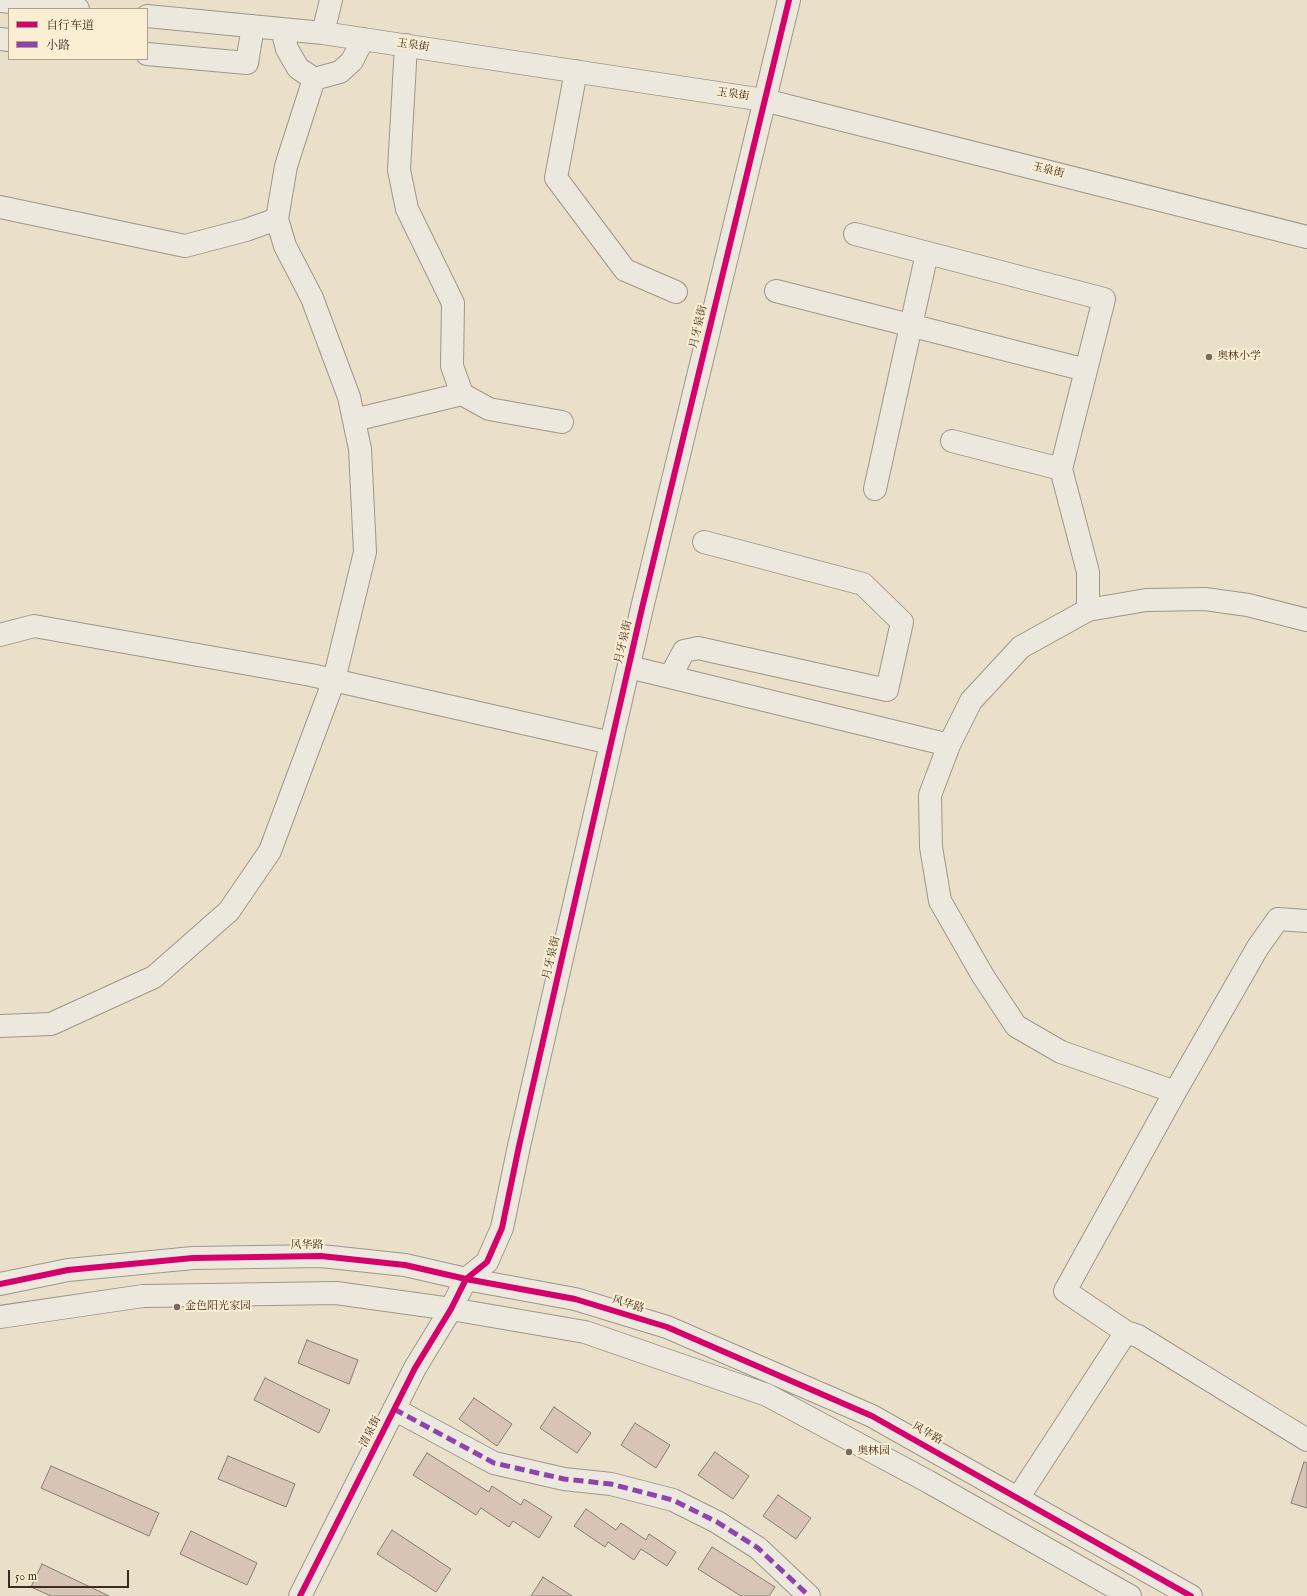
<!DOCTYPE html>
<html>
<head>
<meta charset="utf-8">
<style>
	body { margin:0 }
	#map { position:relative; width:1307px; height:1596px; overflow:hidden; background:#eae0ca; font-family:"IM FELL English","Noto Serif SC",serif }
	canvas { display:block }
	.legend { position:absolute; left:8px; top:8px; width:140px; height:52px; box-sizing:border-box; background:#faeed3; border:1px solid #aea08c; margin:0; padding:5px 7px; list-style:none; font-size:12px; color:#3d2b22 }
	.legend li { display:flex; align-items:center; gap:8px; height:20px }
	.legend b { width:20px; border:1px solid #aea08c }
	.scale { position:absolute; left:8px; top:1570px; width:121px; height:18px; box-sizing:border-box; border:2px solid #3d2b22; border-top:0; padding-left:5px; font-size:12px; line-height:14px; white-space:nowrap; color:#3d2b22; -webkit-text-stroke:3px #faeed3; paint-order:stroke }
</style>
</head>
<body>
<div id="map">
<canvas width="1307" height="1596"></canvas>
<ul class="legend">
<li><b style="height:5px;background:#d6006c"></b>自行车道</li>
<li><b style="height:5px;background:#8e44ad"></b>小路</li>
</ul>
<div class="scale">50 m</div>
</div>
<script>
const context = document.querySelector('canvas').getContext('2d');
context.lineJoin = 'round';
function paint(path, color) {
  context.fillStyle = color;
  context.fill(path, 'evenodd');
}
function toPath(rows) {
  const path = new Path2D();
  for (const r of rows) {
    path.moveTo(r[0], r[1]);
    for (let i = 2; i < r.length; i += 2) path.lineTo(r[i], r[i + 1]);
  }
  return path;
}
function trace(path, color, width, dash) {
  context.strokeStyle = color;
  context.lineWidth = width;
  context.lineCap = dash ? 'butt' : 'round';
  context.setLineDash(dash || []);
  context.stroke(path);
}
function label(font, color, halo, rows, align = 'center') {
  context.font = font + ' "IM FELL English","Noto Serif SC",serif';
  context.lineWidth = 4;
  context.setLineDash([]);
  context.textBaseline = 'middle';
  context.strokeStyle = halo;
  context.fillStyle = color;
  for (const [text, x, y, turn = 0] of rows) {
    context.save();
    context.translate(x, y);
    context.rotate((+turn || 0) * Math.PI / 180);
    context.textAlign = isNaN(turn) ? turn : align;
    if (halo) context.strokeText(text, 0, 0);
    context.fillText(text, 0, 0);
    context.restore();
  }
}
const building = toPath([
	[307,1340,358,1360,349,1384,298,1363,307,1340],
	[265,1378,330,1410,319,1433,254,1400,265,1378],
	[474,1398,512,1424,497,1446,459,1419,474,1398],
	[554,1407,591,1433,577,1453,540,1428,554,1407],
	[635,1423,670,1445,656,1468,621,1445,635,1423],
	[715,1452,749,1476,733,1499,698,1475,715,1452],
	[427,1453,489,1492,492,1486,521,1505,524,1499,552,1517,539,1538,513,1521,509,1527,481,1508,476,1515,413,1475,427,1453],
	[228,1456,295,1484,286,1507,218,1479,228,1456],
	[1304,1462,1307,1463,1307,1508,1291,1503,1304,1462],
	[51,1466,159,1513,149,1536,41,1488,51,1466],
	[778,1495,811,1518,796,1539,763,1516,778,1495],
	[586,1509,616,1530,621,1523,646,1540,649,1534,676,1552,667,1566,641,1549,634,1560,608,1542,605,1547,574,1526,586,1509],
	[392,1530,451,1569,436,1592,377,1554,392,1530],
	[191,1531,257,1563,247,1585,180,1554,191,1531],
	[712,1547,775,1587,769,1596,741,1596,698,1569,712,1547],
	[42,1564,109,1596,51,1596,31,1587,42,1564],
	[543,1577,572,1596,531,1596,543,1577]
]);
const minor = toPath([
	[0,1,78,9],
	[147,16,323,33,764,100,1307,237],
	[282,29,287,49,298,68,314,79,340,72,352,61,363,39],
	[323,33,331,0],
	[0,39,9,40],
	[406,45,399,170,407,209,453,303,452,366,462,394,489,409,562,422],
	[147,54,247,63,253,26],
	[576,71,556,178,625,270,676,292],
	[0,207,185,246,246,230,277,219],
	[855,234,1104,299,1061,469,1088,572,1088,610],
	[776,291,1086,370],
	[354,420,462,394],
	[952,441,1061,469],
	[875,489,927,253],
	[0,635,34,626,311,675,611,743],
	[629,667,949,745],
	[670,677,684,651,698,648,887,690,902,622,863,584,704,542],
	[0,1026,51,1024,154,977,229,911,270,851,334,680,365,552,360,449,349,397,312,298,285,246,277,219,286,166,314,79],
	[1175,1092,1061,1052,1016,1026,983,976,940,901,931,847,930,795,949,745,971,701,1021,647,1088,610,1146,600,1205,599,1248,605,1307,620],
	[0,1284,68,1270,193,1258,321,1256,405,1265,466,1279,575,1299,667,1327,872,1416,1191,1596],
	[0,1317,143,1296,336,1293,451,1309,585,1332,767,1395,929,1482,1130,1596],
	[1126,1332,1138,1336,1307,1440],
	[394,1409,494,1463,564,1479,611,1484,673,1500,717,1522,758,1548,809,1596],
	[1018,1498,1126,1332,1065,1291,1175,1092,1258,947,1278,919,1307,921],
	[300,1596,415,1368,451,1309,466,1279,487,1262,502,1228,519,1146,642,608,789,0]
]);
const quiet = toPath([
	[394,1409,494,1463,564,1479,611,1484,673,1500,717,1522,758,1548,809,1596]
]);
const cycleway = toPath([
	[0,1284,68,1270,193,1258,321,1256,405,1265,466,1279,575,1299,667,1327,872,1416,1191,1596],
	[300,1596,415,1368,451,1309,466,1279,487,1262,502,1228,519,1146,642,608,789,0]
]);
const markers = [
	[1209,357,4,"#7a6a5d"],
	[177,1307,4,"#7a6a5d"],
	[849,1452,4,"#7a6a5d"]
];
const streetNames = [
	["玉泉街",413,46,9],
	["玉泉街",733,95,9],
	["玉泉街",1048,171,14],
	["月牙泉街",699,327,-77],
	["月牙泉街",624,642,-77],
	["月牙泉街",552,958,-77],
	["风华路",307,1246],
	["风华路",628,1305,17],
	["清泉街",371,1432,-63],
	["风华路",927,1434,29]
];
const poiNames = [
	["奥林小学",1217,357],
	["金色阳光家园",185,1307],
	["奥林园",857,1452]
];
paint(building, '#d7c4b5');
trace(building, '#867e73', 1);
trace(minor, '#9e9689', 24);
trace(minor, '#ede8dd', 22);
trace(quiet, '#8e44ad', 5, [10, 5]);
trace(cycleway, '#d6006c', 6);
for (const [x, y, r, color] of markers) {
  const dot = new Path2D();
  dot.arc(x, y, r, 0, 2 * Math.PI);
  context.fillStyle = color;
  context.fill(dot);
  trace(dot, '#faeed3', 1.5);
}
label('11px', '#3d2b22', '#faeed3', streetNames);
label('11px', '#3d2b22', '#faeed3', poiNames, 'left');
</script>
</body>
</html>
